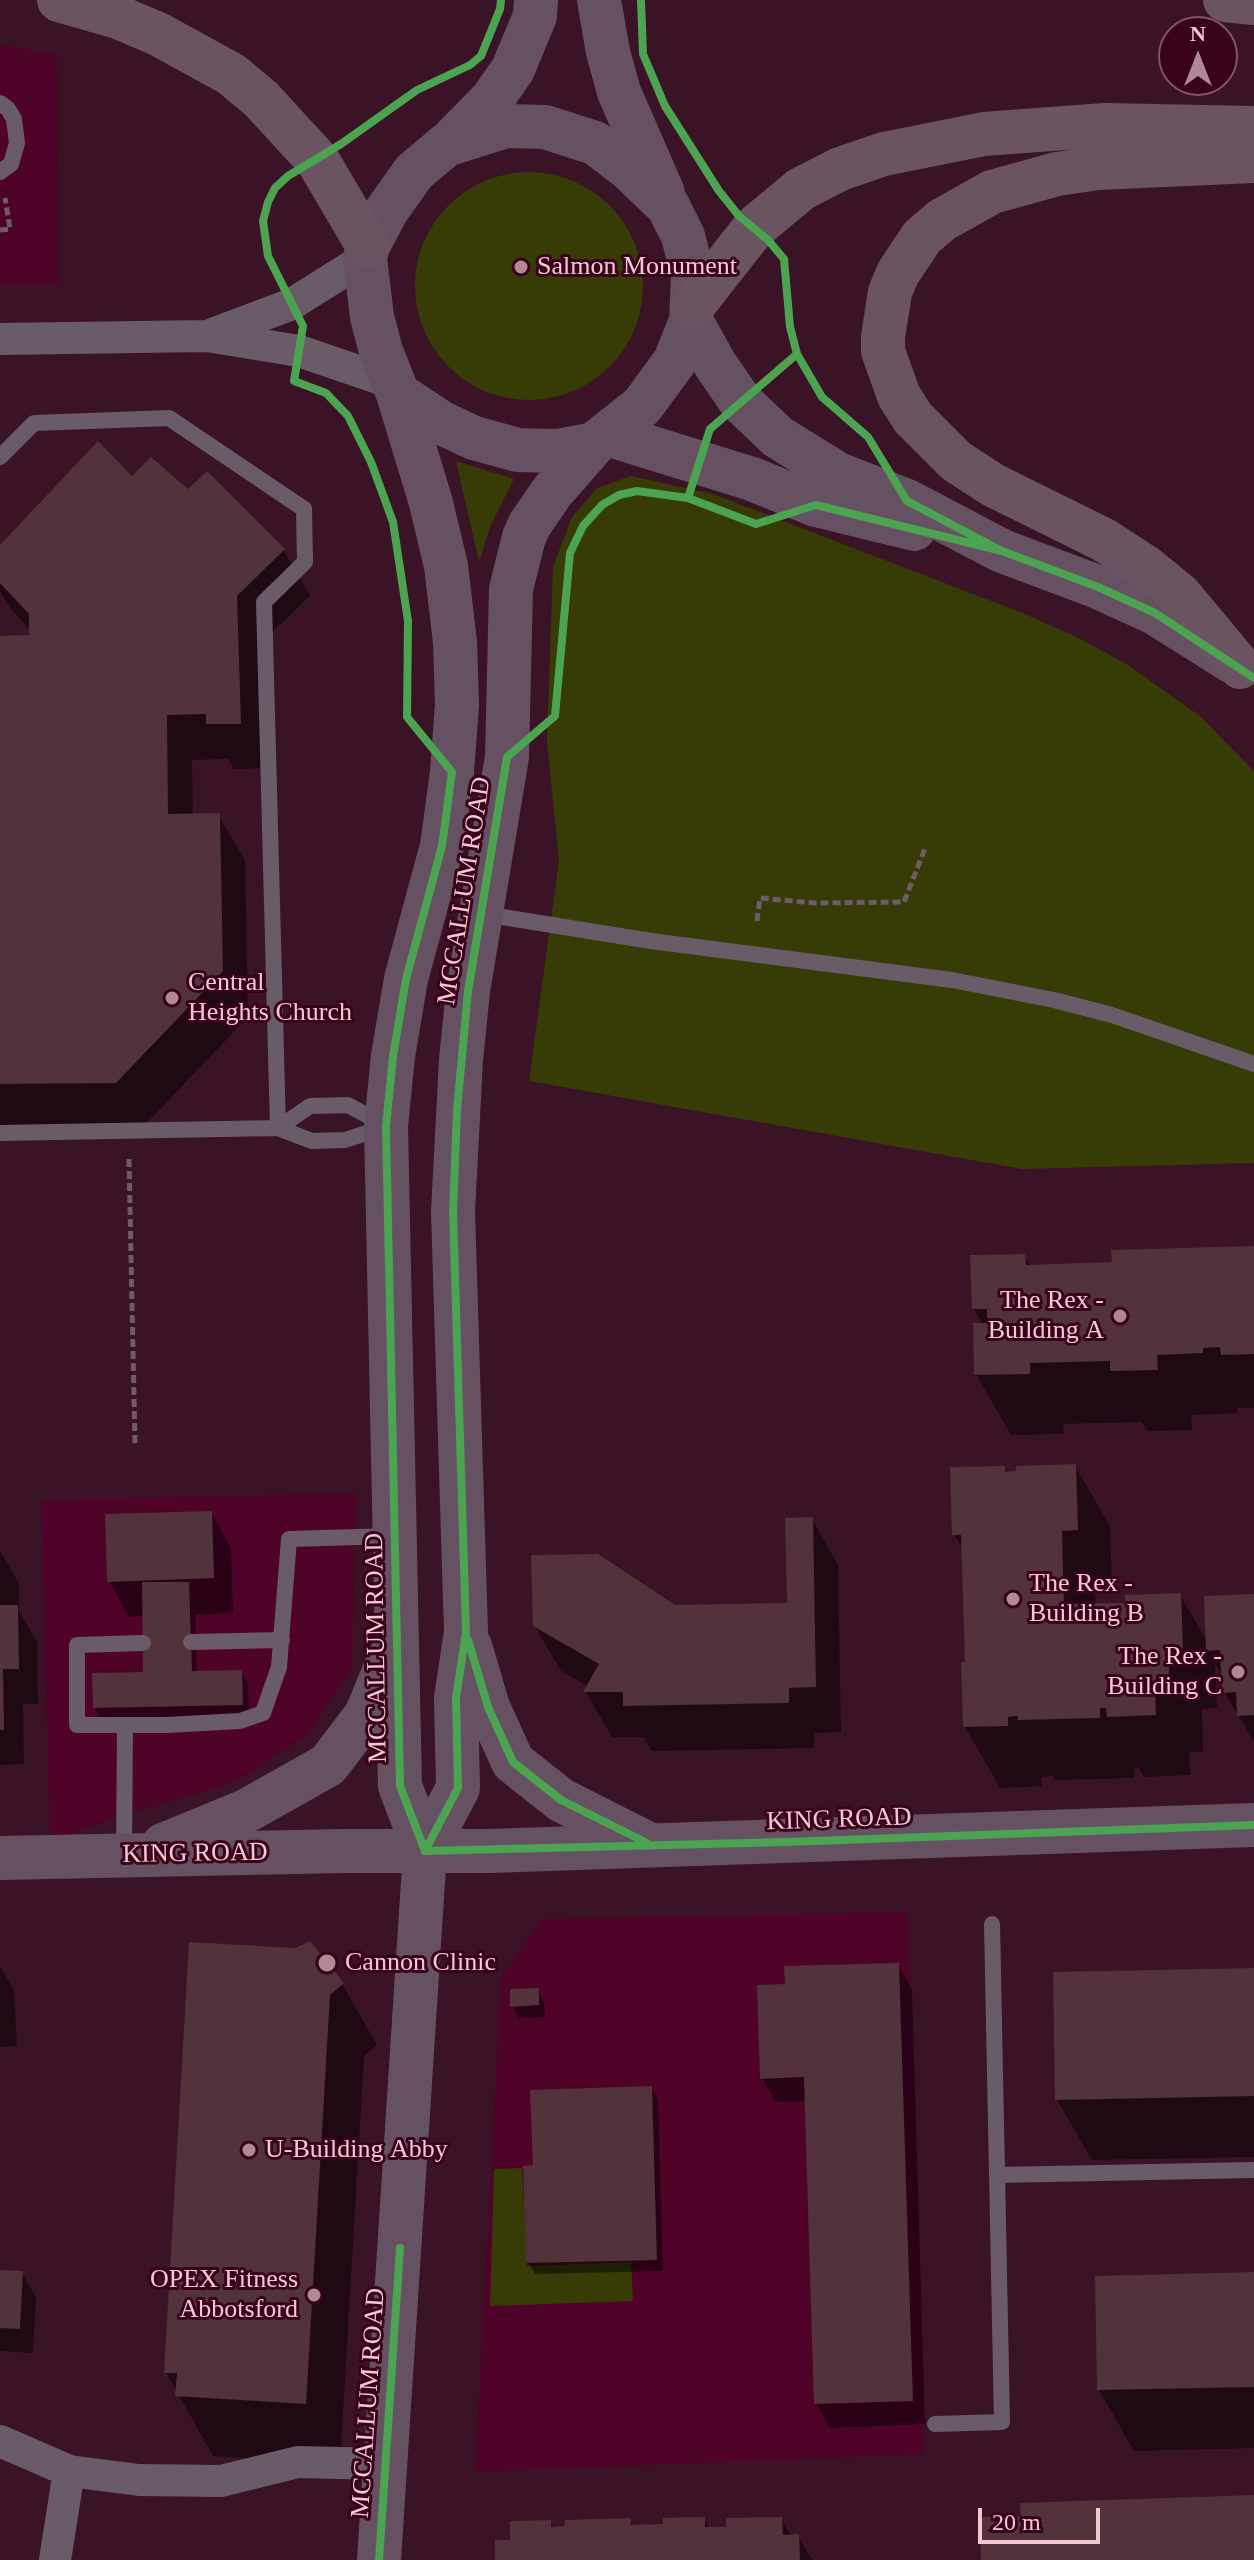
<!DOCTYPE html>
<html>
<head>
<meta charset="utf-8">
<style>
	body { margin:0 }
	#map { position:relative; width:1254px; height:2560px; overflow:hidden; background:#3a1326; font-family:"Times New Roman",serif }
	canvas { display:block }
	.north { position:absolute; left:1158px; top:16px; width:80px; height:80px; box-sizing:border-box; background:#39031b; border:2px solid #845165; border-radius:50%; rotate:0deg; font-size:22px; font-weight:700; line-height:32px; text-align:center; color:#f4c7d3 }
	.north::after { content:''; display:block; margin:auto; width:28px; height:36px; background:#b38896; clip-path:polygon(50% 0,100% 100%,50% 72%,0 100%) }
	.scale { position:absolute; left:978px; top:2508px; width:122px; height:36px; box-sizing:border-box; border:4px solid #f4c7d3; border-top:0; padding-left:10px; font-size:24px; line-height:28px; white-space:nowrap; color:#f4c7d3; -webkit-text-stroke:6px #39031b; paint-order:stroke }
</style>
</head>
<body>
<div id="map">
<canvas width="1254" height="2560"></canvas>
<div class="north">N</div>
<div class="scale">20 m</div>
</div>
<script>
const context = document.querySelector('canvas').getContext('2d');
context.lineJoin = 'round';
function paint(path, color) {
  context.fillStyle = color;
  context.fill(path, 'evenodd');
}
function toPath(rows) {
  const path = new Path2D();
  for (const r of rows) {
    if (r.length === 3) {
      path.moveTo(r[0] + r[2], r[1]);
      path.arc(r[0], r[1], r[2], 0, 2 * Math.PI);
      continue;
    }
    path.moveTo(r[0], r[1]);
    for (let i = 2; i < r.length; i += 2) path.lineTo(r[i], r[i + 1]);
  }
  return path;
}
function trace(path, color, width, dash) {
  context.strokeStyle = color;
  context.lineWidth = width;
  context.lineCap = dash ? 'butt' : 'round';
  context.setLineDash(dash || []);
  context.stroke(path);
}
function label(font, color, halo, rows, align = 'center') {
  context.font = font + ' "Times New Roman",serif';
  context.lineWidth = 6;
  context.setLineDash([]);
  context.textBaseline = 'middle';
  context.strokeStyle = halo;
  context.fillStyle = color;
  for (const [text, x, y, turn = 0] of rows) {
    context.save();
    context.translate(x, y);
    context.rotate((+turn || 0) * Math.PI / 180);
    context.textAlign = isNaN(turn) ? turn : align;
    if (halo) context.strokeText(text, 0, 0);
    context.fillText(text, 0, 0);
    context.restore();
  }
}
const built = toPath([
	[0,45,57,54,59,284,0,284],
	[356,1493,352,1668,308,1734,237,1781,50,1839,41,1500],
	[908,1912,925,2454,475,2472,501,1978,542,1919]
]);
const green = toPath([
	[529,286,114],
	[456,461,514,479,490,527,479,562],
	[631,476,713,494,1020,612,1077,637,1128,665,1200,716,1254,771,1254,1163,1022,1169,529,1081,559,860,547,741,553,567,572,517,597,488],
	[522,2168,527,2266,631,2262,633,2301,490,2306,494,2169]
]);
const shadow = toPath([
	[207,473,284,551,310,596,262,642,266,768,234,769,228,759,192,760,193,815,218,815,245,860,248,1017,142,1128,0,1129,0,638,31,637,31,631,11,609,0,591,0,547,132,479,188,492],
	[1254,1248,1254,1408,1237,1408,1237,1413,1191,1415,1192,1430,1147,1431,1142,1422,1063,1424,1064,1434,1011,1435,976,1374,983,1325,974,1309,1024,1256,1031,1267,1114,1264],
	[1075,1466,1110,1526,1112,1590,1095,1591,1096,1605,1127,1605,1180,1595,1208,1643,1254,1596,1254,1741,1224,1692,1223,1677,1215,1663,1217,1708,1202,1709,1203,1752,1189,1752,1190,1775,1144,1777,1139,1768,1134,1769,1134,1778,1055,1780,1053,1776,1049,1776,1042,1777,1042,1786,1000,1788,965,1727,967,1664,964,1551,954,1534,1004,1468,1007,1474],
	[211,1513,231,1548,233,1613,195,1615,197,1672,241,1672,248,1684,249,1716,102,1720,95,1708,145,1674,144,1616,129,1617,109,1581],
	[812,1519,838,1565,841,1732,814,1733,814,1748,652,1751,644,1737,612,1737,586,1692,589,1687,561,1671,534,1625,675,1607,789,1605],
	[0,1551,19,1583,19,1611,37,1642,38,1704,23,1704,24,1764,0,1765],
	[191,1944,342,1984,377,2045,364,2056,340,2464,213,2456,166,2372],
	[898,1965,912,1989,925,2424,830,2428,816,2403,807,2101,776,2102,762,2078,787,1986],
	[0,1966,14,1990,17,2046,0,2047],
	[1254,1970,1254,2157,1092,2160,1057,2100],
	[538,1990,544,2002,545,2017,519,2018,512,2006],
	[651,2088,658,2100,663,2271,535,2274,528,2262,535,2167],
	[0,2272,22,2273,36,2297,33,2353,0,2351],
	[1254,2274,1254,2448,1134,2451,1099,2390],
	[704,2519,710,2529,728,2529,781,2519,791,2536,798,2536,812,2560,497,2560,512,2542,550,2522,554,2529,630,2520,634,2527,665,2526]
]);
const building = toPath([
	[98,441,132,476,151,457,188,489,207,471,285,549,237,596,241,724,206,724,206,714,167,715,168,814,220,813,223,971,116,1083,0,1084,0,636,29,635,29,614,0,583,0,545],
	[1254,1246,1254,1354,1221,1355,1220,1347,1203,1348,1203,1353,1157,1355,1158,1370,1110,1371,1110,1361,1030,1363,1030,1374,974,1375,973,1323,987,1323,987,1309,972,1309,970,1255,1025,1254,1026,1265,1112,1262,1111,1250],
	[1076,1464,1078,1530,1062,1531,1064,1604,1125,1603,1125,1595,1181,1593,1183,1648,1169,1649,1169,1692,1155,1692,1156,1715,1107,1717,1106,1708,1100,1708,1100,1718,1018,1720,1018,1716,1013,1716,1008,1717,1008,1726,963,1727,961,1662,965,1662,961,1535,952,1535,950,1467,1005,1466,1005,1472,1016,1471,1016,1466],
	[212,1511,214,1578,107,1582,105,1514],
	[813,1517,816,1687,789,1688,789,1703,623,1706,623,1692,583,1692,599,1664,533,1626,531,1555,598,1554,675,1605,787,1603,785,1518],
	[142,1582,189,1582,192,1671,242,1670,243,1705,93,1708,92,1673,143,1672],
	[1254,1594,1254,1715,1237,1716,1236,1692,1222,1693,1220,1650,1206,1651,1204,1596],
	[0,1605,18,1605,19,1669,3,1669,4,1730,0,1730],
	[310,1941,344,1983,330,1995,306,2404,175,2396,177,2373,164,2373,189,1942,295,1948],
	[899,1963,913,2401,814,2404,804,2077,760,2079,757,1985,785,1984,784,1966],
	[1254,1968,1254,2096,1055,2100,1053,1972],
	[539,1988,539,2005,510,2007,510,1989],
	[652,2086,657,2260,526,2263,523,2166,533,2165,530,2090],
	[0,2270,23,2271,20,2329,0,2328],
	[1254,2272,1254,2387,1097,2390,1095,2276],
	[1254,2495,1254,2560,981,2560,980,2517,1021,2516,1020,2503],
	[705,2517,705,2527,726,2527,726,2518,782,2517,783,2535,799,2534,800,2560,495,2560,495,2540,510,2540,510,2521,551,2520,551,2527,565,2526,565,2520,631,2518,631,2525,663,2524,663,2518]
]);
const path = toPath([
	[0,230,10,229,5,198],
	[757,921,760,898,814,903,904,902,926,846],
	[129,1159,135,1446]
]);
const lane = toPath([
	[0,103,8,109,14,119,17,143,11,164,0,172],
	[0,457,34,423,169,418,304,509,305,562,264,602,278,1128],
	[484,914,651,941,952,980,1054,1000,1112,1015,1254,1064],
	[278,1128,310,1106,348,1105,381,1123],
	[0,1133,278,1128,312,1141,345,1140,385,1127],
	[191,1642,282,1640],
	[143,1643,77,1645,77,1725,166,1725,240,1721,263,1713,279,1667,289,1539,392,1536],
	[124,1856,125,1725],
	[997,2175,1254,2170],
	[935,2424,1002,2422,992,1924]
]);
const street = toPath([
	[210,335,292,304,365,258],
	[0,339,207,336,299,351,393,383],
	[0,2441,69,2471,139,2480,221,2481,298,2462,385,2464],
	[55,2560,69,2471]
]);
const secondary = toPath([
	[599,0,608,52,619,92,663,193],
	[451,141,493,98,513,69,535,16,536,0],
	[691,321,715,364,741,402,778,437,838,474,907,501,1002,551,1098,587,1155,613,1231,661],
	[398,394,442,423,474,438,518,450,557,451,594,444,642,406,675,361,691,321,693,275,683,236,668,206,628,168,595,143,545,127,506,126,446,145,414,172,387,210,368,246,365,258,372,317,381,351,398,394,431,503,446,566,455,642,457,705,452,772,442,846,406,979,393,1056,386,1126,400,1786,425,1851],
	[607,434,752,479,816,505,914,529],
	[470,1646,488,1707,513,1762,561,1800,648,1844],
	[163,1845,248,1810,328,1765,366,1715,391,1655],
	[0,1858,344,1851,489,1851,1254,1825],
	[379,2560,425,1851,458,1788,456,1698,466,1632,453,1211,461,1060,468,991,507,757,511,589,524,537,530,524,552,492,594,444]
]);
const highway = toPath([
	[59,0,118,17,158,34,231,74,261,99,318,161,368,246],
	[1225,0,1254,3],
	[692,307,754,228,801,189,840,169,884,154,984,134,1105,125,1254,128],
	[1240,667,1180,595,1147,568,1104,540,993,485,956,461,913,418,899,396,883,351,883,337,890,292,898,273,922,237,942,220,992,192,1057,174,1098,168,1254,161]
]);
const cycleway = toPath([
	[641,0,643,54,665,106,719,191,739,216,768,240,784,259,790,327,797,354,822,397,868,437,907,501,1002,551,1098,587,1155,613,1254,678],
	[688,498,710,429,797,354],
	[468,1640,488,1707,513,1762,561,1800,647,1843],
	[425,1851,400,1786,386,1126,393,1056,406,979,442,846,452,772,407,717,408,621,393,522,371,462,348,416,326,393,294,381,303,326,268,256,263,221,268,202,275,188,288,176,341,144,417,90,470,65,481,56,500,9,501,0],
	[425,1851,458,1788,456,1698,466,1632,453,1211,457,1110,468,991,507,757,555,716,570,553,583,526,602,505,619,495,637,491,688,498,756,524,816,505,1002,551],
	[425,1851,787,1842,1254,1825],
	[379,2560,400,2248]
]);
const markers = [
	[521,267,8,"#b38896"],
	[172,998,8,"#b38896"],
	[1120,1316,8,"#b38896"],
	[1013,1599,8,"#b38896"],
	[1238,1672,8,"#b38896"],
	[327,1963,10,"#b38896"],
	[249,2150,8,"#b38896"],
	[314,2295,8,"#b38896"]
];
const poiNames = [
	["Salmon Monument",537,267],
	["Central",188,983],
	["Heights Church",188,1013],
	["The Rex -",1104,1301,"right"],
	["Building A",1104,1331,"right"],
	["The Rex -",1029,1584],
	["Building B",1029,1614],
	["The Rex -",1222,1657,"right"],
	["Building C",1222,1687,"right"],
	["Cannon Clinic",345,1963],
	["U-Building Abby",265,2150],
	["OPEX Fitness",298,2280,"right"],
	["Abbotsford",298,2310,"right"]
];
const streetNames = [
	["MCCALLUM ROAD",465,891,-81],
	["MCCALLUM ROAD",377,1648,-91],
	["KING ROAD",839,1820,-2],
	["KING ROAD",195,1854,-1],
	["MCCALLUM ROAD",369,2403,-86]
];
paint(built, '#500329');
paint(green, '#373b05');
paint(shadow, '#0007');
paint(building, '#52323b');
trace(path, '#6e5b67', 5, [8, 4]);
trace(lane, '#695c68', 16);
trace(street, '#695c68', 32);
trace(secondary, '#665162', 44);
trace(highway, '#6a5462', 44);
trace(cycleway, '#4ca352', 8);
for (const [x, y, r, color] of markers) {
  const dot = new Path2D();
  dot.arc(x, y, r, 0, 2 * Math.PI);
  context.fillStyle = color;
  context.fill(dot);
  trace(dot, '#39031b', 3);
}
label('26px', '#f4c7d3', '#39031b', poiNames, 'left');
label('26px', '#f4c7d3', '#39031b', streetNames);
</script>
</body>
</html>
